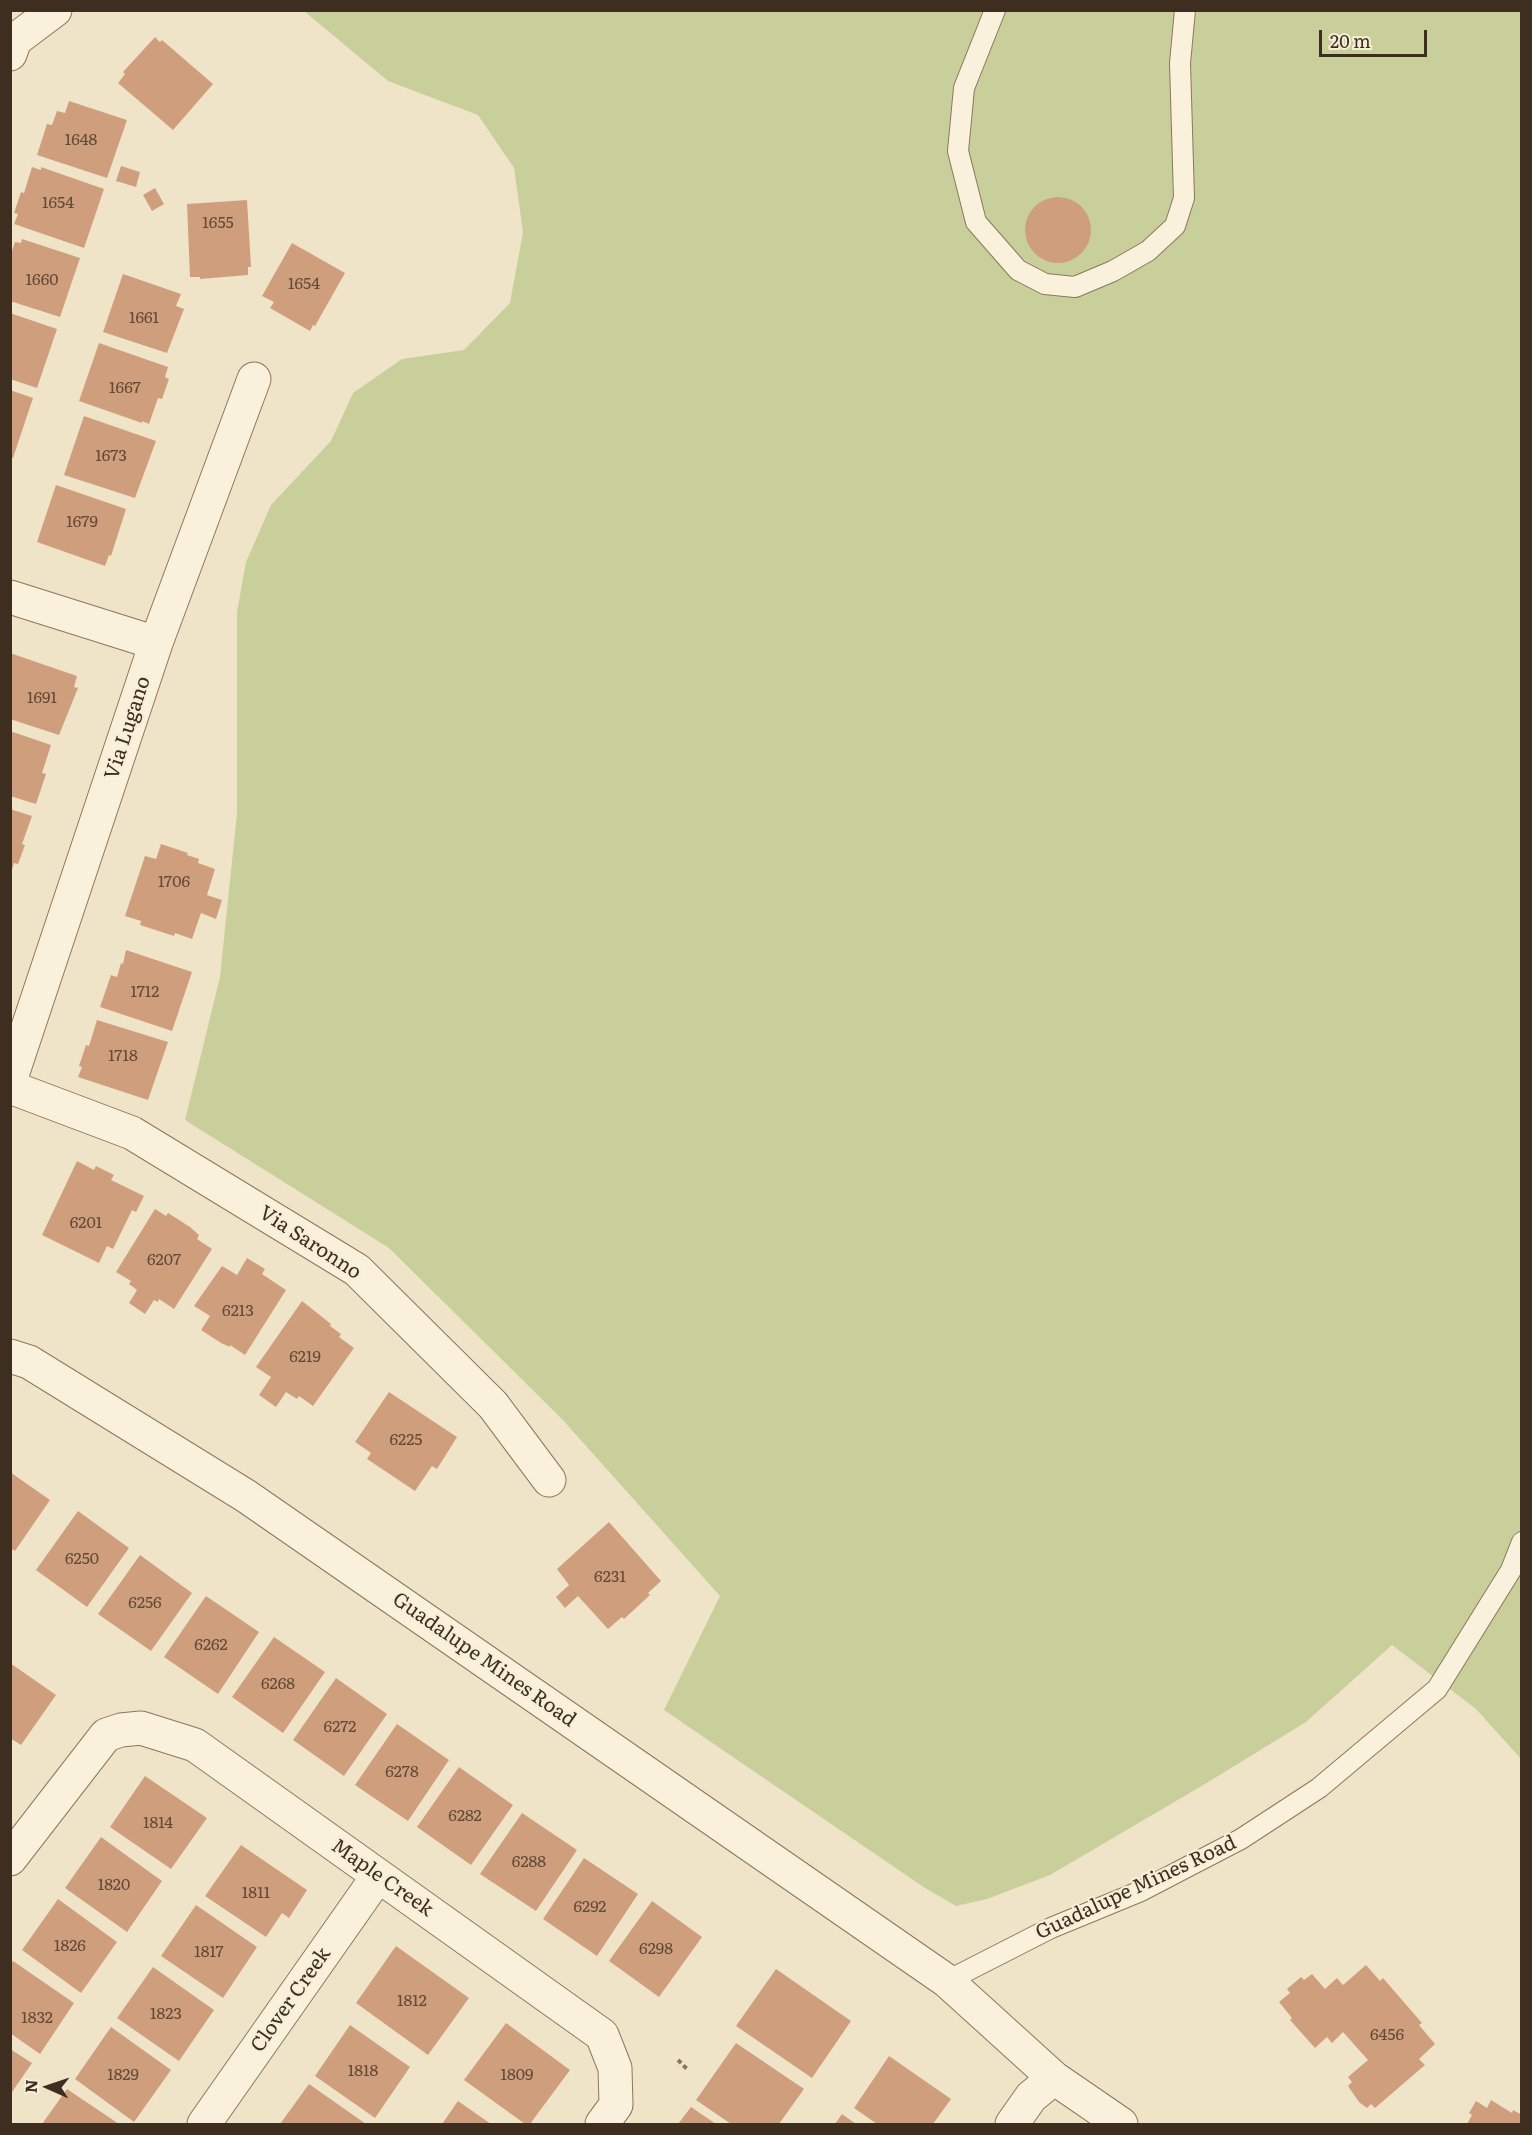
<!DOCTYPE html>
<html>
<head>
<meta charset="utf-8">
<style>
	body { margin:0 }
	#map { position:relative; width:1532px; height:2135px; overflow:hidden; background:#f0e4c8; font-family:Literata,serif }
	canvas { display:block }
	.frame { position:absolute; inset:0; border:12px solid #3d2e20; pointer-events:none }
	.north { position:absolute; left:18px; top:2057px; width:60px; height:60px; -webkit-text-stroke:4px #f7eed8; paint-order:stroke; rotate:273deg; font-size:16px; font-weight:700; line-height:24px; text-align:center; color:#3d2e20 }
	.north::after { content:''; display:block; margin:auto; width:21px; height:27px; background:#3d2e20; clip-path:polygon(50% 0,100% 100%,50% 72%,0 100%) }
	.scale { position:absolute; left:1319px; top:30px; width:108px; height:27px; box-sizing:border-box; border:3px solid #3d2e20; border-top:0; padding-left:8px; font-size:18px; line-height:21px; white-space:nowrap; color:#3d2e20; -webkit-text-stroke:4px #f7eed8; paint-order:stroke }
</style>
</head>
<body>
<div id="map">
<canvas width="1532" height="2135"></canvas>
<div class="frame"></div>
<div class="north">N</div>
<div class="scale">20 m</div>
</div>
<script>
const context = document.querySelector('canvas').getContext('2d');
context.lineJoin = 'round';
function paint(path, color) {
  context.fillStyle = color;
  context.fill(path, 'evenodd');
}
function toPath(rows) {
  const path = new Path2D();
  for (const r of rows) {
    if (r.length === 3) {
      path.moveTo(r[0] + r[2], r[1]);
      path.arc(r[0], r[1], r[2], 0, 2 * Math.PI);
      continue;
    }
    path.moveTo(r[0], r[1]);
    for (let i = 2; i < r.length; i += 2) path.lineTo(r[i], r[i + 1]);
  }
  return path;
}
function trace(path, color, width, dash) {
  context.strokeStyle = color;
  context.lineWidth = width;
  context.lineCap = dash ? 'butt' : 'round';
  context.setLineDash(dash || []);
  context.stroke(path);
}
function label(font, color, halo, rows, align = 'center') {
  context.font = font + ' Literata,serif';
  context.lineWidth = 4.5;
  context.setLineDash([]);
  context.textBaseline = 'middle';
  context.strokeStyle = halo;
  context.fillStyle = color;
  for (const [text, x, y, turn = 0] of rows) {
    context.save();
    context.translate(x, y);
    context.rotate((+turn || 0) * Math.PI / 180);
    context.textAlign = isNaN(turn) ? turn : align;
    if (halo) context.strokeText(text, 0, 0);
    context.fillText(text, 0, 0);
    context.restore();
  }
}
const green = toPath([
	[304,11,1521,11,1521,1759,1476,1709,1392,1645,1306,1722,1205,1784,1050,1875,987,1899,956,1906,925,1888,664,1710,720,1596,562,1419,389,1248,185,1120,220,977,237,813,237,612,246,562,271,505,331,441,353,393,402,359,464,350,510,303,523,232,514,168,478,115,388,81]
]);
const building = toPath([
	[155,37,160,42,162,40,213,84,173,130,118,83,125,74,123,72],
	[69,101,127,120,107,178,37,155,47,124,52,125,57,111,65,113],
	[121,166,140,172,136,187,116,181],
	[32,167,41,170,41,167,104,189,84,248,14,224,18,214,14,213,21,192,24,193],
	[155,188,164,204,152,211,143,195],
	[1058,230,33],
	[247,200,251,267,248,267,248,275,200,279,200,277,190,277,187,204],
	[22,239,80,258,60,317,10,301,10,250,12,251,15,242,21,243],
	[292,243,345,273,315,326,313,325,310,331,270,308,274,302,262,296],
	[123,274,181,294,176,306,184,309,167,353,103,332],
	[10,313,57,329,37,388,10,379],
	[99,343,168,367,165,377,169,379,162,399,158,398,149,424,142,421,142,423,79,401],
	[10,390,33,398,13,458,10,457],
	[84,416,156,441,135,498,64,475],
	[56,485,126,509,111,556,109,555,105,566,37,542],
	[10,653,77,676,74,687,78,688,59,735,10,719],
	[10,731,51,745,42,773,46,774,36,804,10,796],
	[10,809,32,816,22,844,25,845,18,864,14,863,11,873],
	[161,844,188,853,187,855,199,859,198,863,215,869,207,895,222,900,216,919,201,913,192,939,175,933,174,936,140,925,141,921,125,916,145,856,156,859],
	[126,950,192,972,172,1031,100,1007,111,975,117,977,121,963,123,964],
	[97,1020,168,1042,148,1100,78,1077,82,1067,79,1066,86,1045,89,1046],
	[77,1161,94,1170,96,1166,114,1175,111,1180,144,1196,136,1212,132,1210,113,1249,107,1246,99,1263,42,1235],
	[155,1209,166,1216,168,1213,190,1227,199,1235,197,1239,212,1249,174,1309,159,1299,158,1302,154,1300,145,1314,129,1303,137,1290,129,1284,131,1281,116,1272],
	[247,1258,265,1269,262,1274,286,1290,245,1355,230,1345,230,1347,221,1343,201,1330,210,1316,194,1306,222,1266,237,1275],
	[302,1301,331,1324,330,1326,341,1334,339,1337,354,1348,313,1406,299,1396,297,1399,286,1392,276,1407,259,1395,271,1377,256,1367],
	[389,1392,457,1437,437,1469,432,1466,415,1491,367,1459,371,1453,355,1442],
	[10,1472,50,1500,15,1551,10,1548],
	[78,1511,129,1548,87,1607,36,1570],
	[609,1522,661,1581,648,1593,650,1595,624,1619,622,1617,608,1629,578,1596,565,1608,556,1597,569,1585,557,1569],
	[140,1555,192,1593,151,1651,98,1614],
	[206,1596,259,1632,218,1694,164,1657],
	[274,1637,325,1672,283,1733,232,1697],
	[10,1663,56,1695,21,1745,10,1738],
	[336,1678,387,1714,344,1776,293,1740],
	[397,1724,449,1760,408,1821,355,1785],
	[459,1767,513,1805,471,1865,417,1827],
	[145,1776,207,1818,171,1869,110,1827],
	[522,1813,577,1850,536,1911,480,1874],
	[101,1837,162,1881,127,1932,65,1888],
	[241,1845,307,1890,289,1918,282,1913,266,1937,205,1896],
	[584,1858,638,1894,597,1956,543,1919],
	[58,1899,117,1942,81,1993,22,1950],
	[652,1901,702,1937,659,1997,609,1961],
	[196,1905,257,1947,223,1998,161,1956],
	[396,1946,469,1998,428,2055,356,2003],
	[13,1961,74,2003,40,2054,10,2033,10,1966],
	[1366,1965,1380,1981,1383,1978,1422,2023,1419,2025,1435,2044,1419,2059,1425,2065,1375,2108,1371,2104,1367,2108,1359,2102,1348,2086,1352,2082,1348,2077,1368,2060,1343,2032,1332,2043,1327,2037,1315,2048,1290,2020,1292,2018,1279,2002,1290,1993,1287,1989,1301,1977,1304,1980,1312,1974,1325,1989,1337,1978,1343,1985],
	[153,1967,214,2010,179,2061,117,2018],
	[776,1969,851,2021,812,2078,736,2026],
	[506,2023,570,2070,530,2124,525,2124,464,2080],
	[350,2025,410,2067,375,2118,315,2076],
	[111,2027,171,2070,134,2122,75,2079],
	[736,2043,804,2089,779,2124,731,2124,696,2100],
	[10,2049,32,2063,10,2095],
	[889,2056,951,2099,933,2124,877,2124,854,2108],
	[309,2084,366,2124,280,2124],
	[67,2089,119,2124,42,2124],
	[1491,2100,1512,2113,1513,2110,1522,2115,1522,2124,1467,2124,1472,2115,1469,2113,1476,2101,1487,2108],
	[458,2101,491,2124,442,2124],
	[691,2107,716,2124,678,2124],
	[842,2114,856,2124,835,2124]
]);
const path = toPath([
	[678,2060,687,2069]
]);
const service = toPath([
	[995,10,964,88,958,151,976,222,1018,270,1045,284,1075,287,1113,271,1148,251,1175,226,1184,198,1180,63,1185,10],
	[947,1981,1051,1928,1141,1891,1241,1839,1319,1788,1437,1689,1511,1570,1522,1542]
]);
const minor = toPath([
	[10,54,15,40,55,10],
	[10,597,156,643],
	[10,1081,156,643,254,379],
	[10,1087,132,1133,357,1270,493,1405,549,1480],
	[10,1356,29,1362,246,1496,947,1981,1054,2078,1121,2124],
	[10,1859,106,1735,121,1730,141,1728,195,1745,602,2035,615,2068,616,2105,602,2124],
	[204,2124,378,1876],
	[1012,2124,1031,2097,1054,2078]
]);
const numberNames = [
	["1648",81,140],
	["1654",58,203],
	["1655",218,223],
	["1660",42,280],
	["1654",304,284],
	["1661",144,318],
	["1667",125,388],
	["1673",111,456],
	["1679",82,522],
	["1691",42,698],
	["1706",174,882],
	["1712",145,992],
	["1718",123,1056],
	["6201",86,1223],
	["6207",164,1260],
	["6213",238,1311],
	["6219",305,1357],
	["6225",406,1440],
	["6250",82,1559],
	["6231",610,1577],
	["6256",145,1603],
	["6262",211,1645],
	["6268",278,1684],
	["6272",340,1727],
	["6278",402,1772],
	["6282",465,1816],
	["1814",158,1823],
	["6288",529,1862],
	["1820",114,1885],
	["1811",256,1893],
	["6292",590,1907],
	["1826",70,1946],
	["6298",656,1949],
	["1817",209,1952],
	["1812",412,2001],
	["1823",166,2014],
	["1832",37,2018],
	["6456",1387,2035],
	["1818",363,2071],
	["1829",123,2075],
	["1809",517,2075]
];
const streetNames = [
	["Via Lugano",128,728,-72],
	["Via Saronno",310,1243,33],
	["Guadalupe Mines Road",484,1660,35],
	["Maple Creek",382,1878,35],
	["Guadalupe Mines Road",1136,1888,-25],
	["Clover Creek",291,2000,-55]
];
paint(green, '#c9cf9b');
paint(building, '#cf9f7d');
trace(service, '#8d765c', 22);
trace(minor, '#8d765c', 35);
trace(path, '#8d765c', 4, [4.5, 3]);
trace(service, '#faf1dc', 20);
trace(minor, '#faf1dc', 33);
label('16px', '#624a37', null, numberNames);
label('20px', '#3d2e20', '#f7eed8', streetNames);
</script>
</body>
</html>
